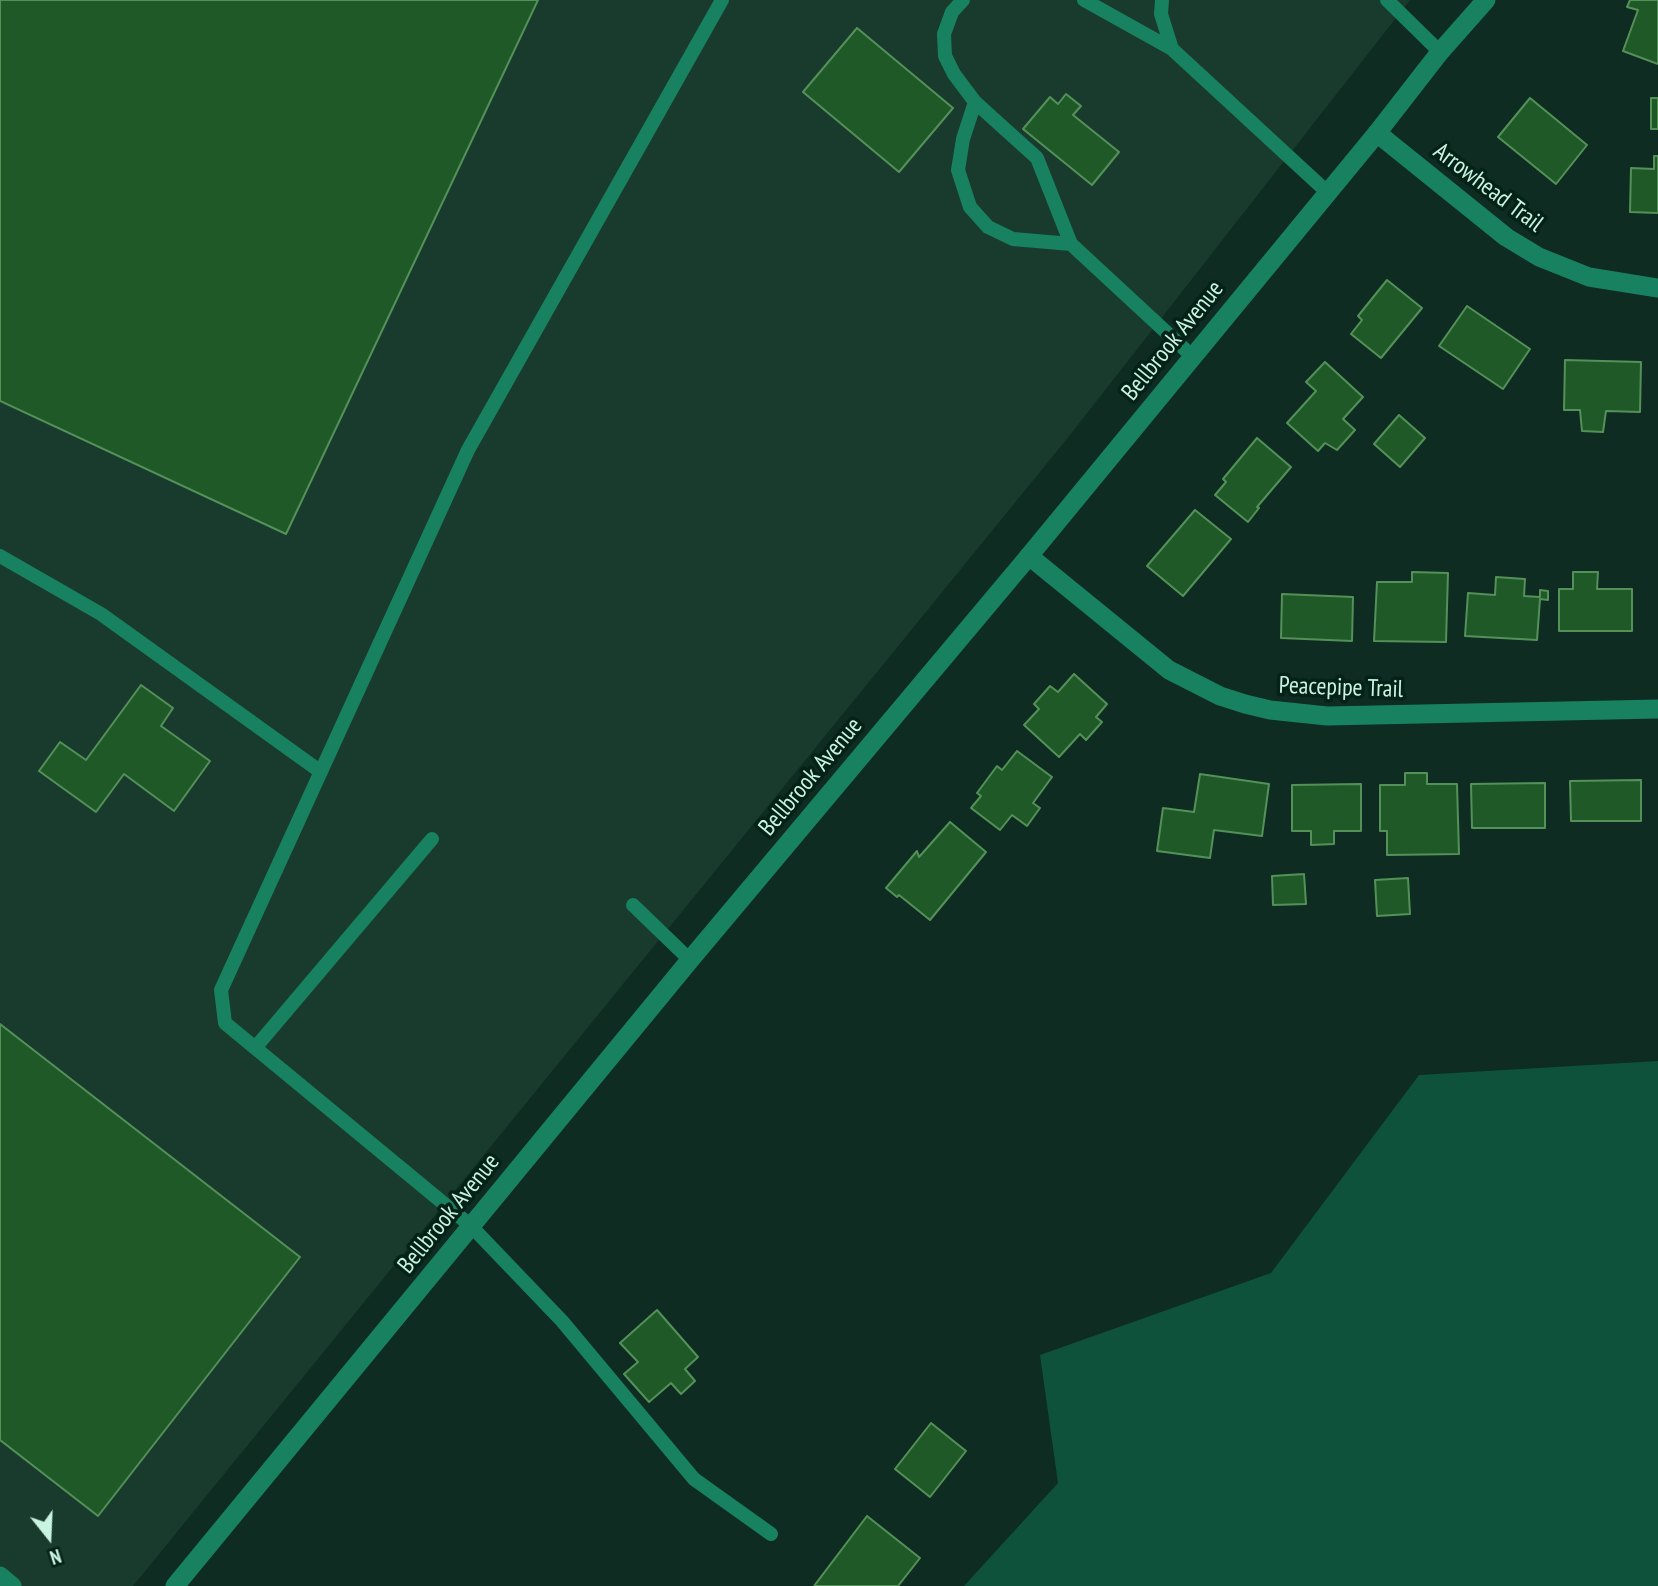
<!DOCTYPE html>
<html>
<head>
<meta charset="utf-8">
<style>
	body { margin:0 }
	#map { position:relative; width:1658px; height:1586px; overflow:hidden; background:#0e2c21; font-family:"PT Sans Narrow",sans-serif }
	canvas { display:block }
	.north { position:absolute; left:14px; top:1502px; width:70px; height:70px; -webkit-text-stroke:5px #042218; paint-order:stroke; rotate:162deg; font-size:19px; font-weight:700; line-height:28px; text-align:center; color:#c9f4e1 }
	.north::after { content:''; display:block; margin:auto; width:24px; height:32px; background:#c9f4e1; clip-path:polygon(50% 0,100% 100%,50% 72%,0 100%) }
</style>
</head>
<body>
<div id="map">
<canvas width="1658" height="1586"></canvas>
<div class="north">N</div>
</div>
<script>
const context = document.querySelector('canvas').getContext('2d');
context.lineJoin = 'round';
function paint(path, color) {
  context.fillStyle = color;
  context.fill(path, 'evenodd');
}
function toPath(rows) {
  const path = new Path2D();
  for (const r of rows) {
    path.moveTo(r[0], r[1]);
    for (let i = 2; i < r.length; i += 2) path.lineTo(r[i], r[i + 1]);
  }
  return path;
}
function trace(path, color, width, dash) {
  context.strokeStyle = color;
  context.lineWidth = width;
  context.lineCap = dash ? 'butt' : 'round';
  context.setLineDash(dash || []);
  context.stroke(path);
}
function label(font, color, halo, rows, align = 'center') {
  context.font = font + ' "PT Sans Narrow",sans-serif';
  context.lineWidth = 7;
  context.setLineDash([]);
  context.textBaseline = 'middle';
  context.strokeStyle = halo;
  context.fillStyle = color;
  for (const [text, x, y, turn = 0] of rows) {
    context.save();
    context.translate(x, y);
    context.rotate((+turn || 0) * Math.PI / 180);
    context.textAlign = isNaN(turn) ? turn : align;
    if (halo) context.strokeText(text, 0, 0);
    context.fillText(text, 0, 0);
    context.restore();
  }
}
const built = toPath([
	[0,0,1410,0,1070,435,133,1586,0,1586]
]);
const green = toPath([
	[1658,1061,1658,1586,964,1586,1058,1483,1040,1355,1271,1273,1419,1075]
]);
const building = toPath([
	[0,0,538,0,286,534,0,401,0,0],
	[1630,0,1658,0,1658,64,1623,51,1638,10,1627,7,1630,0],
	[857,28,953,108,899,172,803,92,857,28],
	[1066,94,1081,106,1073,115,1119,152,1092,185,1023,129,1050,97,1058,104,1066,94],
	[1530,98,1587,145,1556,184,1498,137,1530,98],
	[1651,98,1658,98,1658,129,1651,129,1651,98],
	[1654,156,1658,156,1658,213,1630,212,1631,168,1654,169,1654,156],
	[1387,280,1422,308,1381,358,1351,334,1362,320,1358,316,1387,280],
	[1467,306,1530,349,1503,389,1439,346,1467,306],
	[1565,360,1641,362,1640,412,1606,411,1603,432,1582,431,1580,410,1564,410,1565,360],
	[1325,362,1363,397,1343,419,1355,430,1337,450,1325,443,1318,451,1287,423,1316,391,1306,382,1325,362],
	[1399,415,1425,438,1400,467,1374,444,1399,415],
	[1257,438,1291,467,1257,507,1259,508,1248,522,1215,495,1226,482,1223,479,1257,438],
	[1195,510,1231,539,1183,596,1147,566,1195,510],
	[1412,572,1448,573,1446,642,1374,641,1377,582,1412,582,1412,572],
	[1573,572,1598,572,1597,589,1632,589,1632,631,1559,631,1559,589,1573,589,1573,572],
	[1496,577,1525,579,1524,596,1540,597,1540,590,1548,591,1548,600,1540,599,1537,640,1465,636,1468,593,1495,595,1496,577],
	[1282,594,1353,597,1352,641,1281,638,1282,594],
	[1074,674,1107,704,1096,717,1102,722,1086,740,1080,734,1059,757,1024,725,1039,709,1034,704,1050,686,1058,692,1074,674],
	[141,685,173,708,161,726,210,761,174,811,124,774,96,812,39,771,60,742,86,760,141,685],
	[1017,751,1052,777,1033,803,1040,808,1027,826,1012,815,1000,830,971,808,981,796,977,793,997,766,1002,770,1017,751],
	[1405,773,1427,773,1427,784,1457,784,1459,854,1387,855,1387,831,1380,831,1380,785,1405,785,1405,773],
	[1200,774,1269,784,1262,836,1214,830,1210,858,1157,851,1163,808,1194,812,1200,774],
	[1641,780,1641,821,1571,821,1570,781,1641,780],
	[1545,783,1545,828,1472,828,1471,784,1545,783],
	[1361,784,1361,831,1334,831,1334,844,1311,845,1311,831,1292,831,1292,785,1361,784],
	[950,822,986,852,930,920,899,895,897,897,886,888,917,851,919,857,950,822],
	[1304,874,1306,904,1273,905,1272,876,1304,874],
	[1408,878,1410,914,1377,916,1375,880,1408,878],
	[0,1024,300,1257,98,1516,0,1440,0,1024],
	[657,1310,698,1357,685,1369,695,1381,681,1394,671,1383,649,1402,624,1374,638,1362,620,1343,657,1310],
	[931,1423,966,1451,930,1497,895,1469,931,1423],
	[867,1516,920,1558,898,1586,814,1586,867,1516]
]);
const service = toPath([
	[722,0,468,450,221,990,225,1023,471,1226,562,1321,694,1479,771,1534],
	[963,0,952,12,944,34,945,56,954,74,975,102,1037,158,1071,244,1192,356],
	[1084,0,1172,49],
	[1162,0,1161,14,1172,49,1326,191],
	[1387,0,1440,52],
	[975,102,963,139,958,170,970,207,988,227,1013,239,1071,244],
	[0,556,101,614,321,772],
	[633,905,690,960],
	[255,1048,432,839]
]);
const minor = toPath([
	[1377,133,1506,237,1539,257,1589,277,1658,288],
	[1029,556,1169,670,1220,696,1245,704,1270,710,1327,716,1658,709]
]);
const tertiary = toPath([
	[0,1576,12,1586],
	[175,1586,690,960,1029,556,1377,133,1440,52,1486,0]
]);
const streetNames = [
	["Arrowhead Trail",1488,188,37],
	["Bellbrook Avenue",1173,341,-51],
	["Peacepipe Trail",1341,688,2],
	["Bellbrook Avenue",811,777,-50],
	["Bellbrook Avenue",449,1214,-51]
];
paint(built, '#193b2e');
paint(green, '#0e523c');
paint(building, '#205928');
trace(building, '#549159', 2);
trace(service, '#188160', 14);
trace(minor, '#188160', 19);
trace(tertiary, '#188160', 19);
label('24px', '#c9f4e1', '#042218', streetNames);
</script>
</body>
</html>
